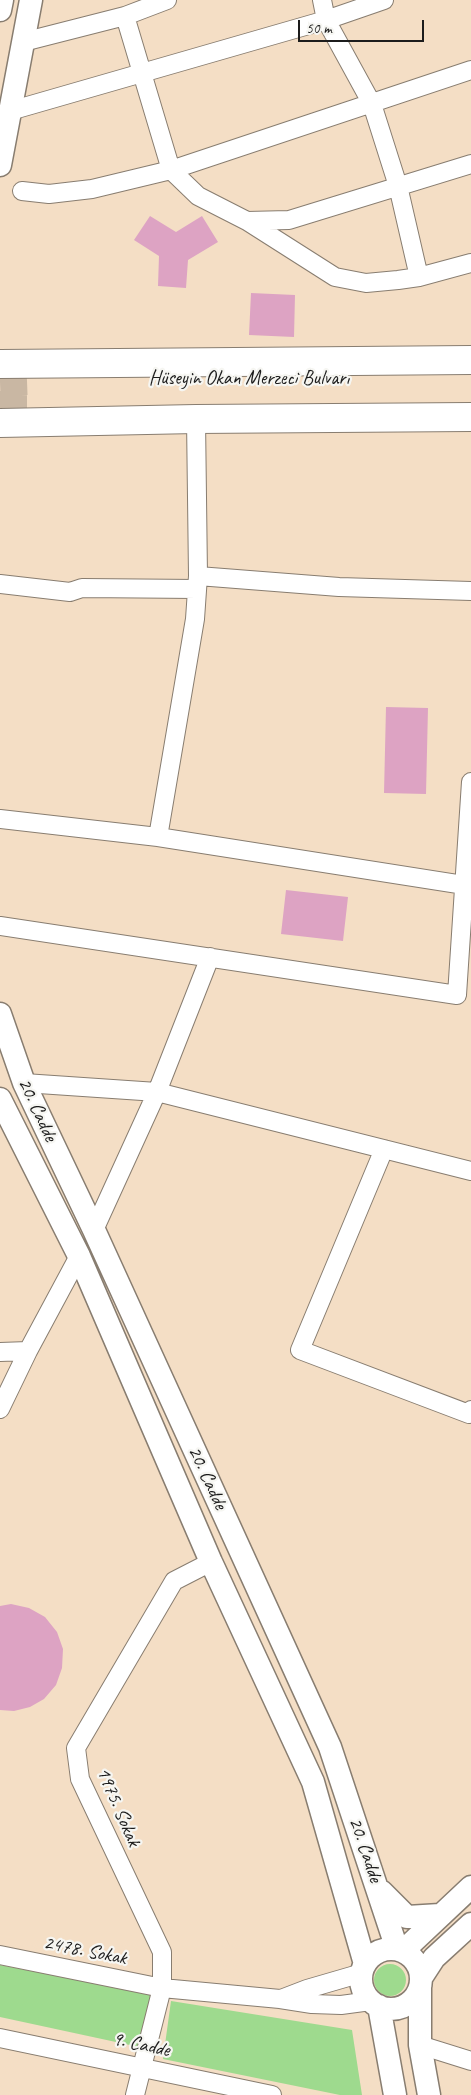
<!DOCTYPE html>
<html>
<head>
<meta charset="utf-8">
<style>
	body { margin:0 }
	#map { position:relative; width:471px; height:2095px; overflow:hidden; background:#f4dec5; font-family:Caveat,sans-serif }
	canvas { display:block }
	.scale { position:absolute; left:298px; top:20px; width:126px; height:22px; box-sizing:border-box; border:2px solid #1c1c1c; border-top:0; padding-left:6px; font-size:15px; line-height:18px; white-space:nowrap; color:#1c1c1c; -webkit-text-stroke:4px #f6f6f2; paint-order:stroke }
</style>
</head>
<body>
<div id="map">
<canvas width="471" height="2095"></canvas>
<div class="scale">50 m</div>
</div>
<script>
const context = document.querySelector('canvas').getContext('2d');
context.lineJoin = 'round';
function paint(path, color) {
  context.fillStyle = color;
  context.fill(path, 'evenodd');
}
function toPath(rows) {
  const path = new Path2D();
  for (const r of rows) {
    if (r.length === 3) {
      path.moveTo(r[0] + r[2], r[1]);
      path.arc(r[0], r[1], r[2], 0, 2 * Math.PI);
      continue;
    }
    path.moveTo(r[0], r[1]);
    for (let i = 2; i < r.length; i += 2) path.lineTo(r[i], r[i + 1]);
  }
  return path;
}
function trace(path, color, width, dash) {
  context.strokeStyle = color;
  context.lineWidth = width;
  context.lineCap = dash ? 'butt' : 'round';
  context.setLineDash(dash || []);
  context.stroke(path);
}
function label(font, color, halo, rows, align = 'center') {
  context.font = font + ' Caveat,sans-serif';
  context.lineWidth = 4.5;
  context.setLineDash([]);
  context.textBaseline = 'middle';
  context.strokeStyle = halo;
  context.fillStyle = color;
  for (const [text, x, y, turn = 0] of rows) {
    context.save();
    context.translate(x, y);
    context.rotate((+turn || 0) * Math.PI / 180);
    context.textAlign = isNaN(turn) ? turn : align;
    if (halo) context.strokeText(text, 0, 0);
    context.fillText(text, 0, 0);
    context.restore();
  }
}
const green = toPath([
	[390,1980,16],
	[0,1965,151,1994,139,2047,0,2017],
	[171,2001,352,2030,362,2095,340,2095,163,2059]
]);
const building = toPath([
	[150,216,176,232,202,216,218,242,188,260,186,288,158,286,159,256,134,240],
	[251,293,295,295,294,337,249,335],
	[386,707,428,708,426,794,384,793],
	[286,890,348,897,343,941,281,934],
	[11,1604,29,1608,45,1617,57,1632,63,1649,62,1668,56,1685,44,1699,30,1707,14,1711,0,1710,0,1606]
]);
const primaryTunnel = toPath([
	[0,382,27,381],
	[0,405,27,405]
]);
const minor = toPath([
	[322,0,326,20,372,104,398,186,419,277],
	[125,16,171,170,198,196,247,221,289,220,471,164],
	[23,42,125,16,167,0],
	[10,111,326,20,384,0],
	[22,191,49,194,92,189,171,170,471,70],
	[247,221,335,277,366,283,398,280,419,277,471,263],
	[198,576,339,587,471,591],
	[0,584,70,592,82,588,197,589],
	[0,819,158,837,471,886],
	[158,837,195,619,198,576,196,419],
	[0,926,457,995,471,782],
	[24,1083,157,1092,471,1171],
	[384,1149,300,1350,469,1414,471,1410],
	[94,1230,157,1092,210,957],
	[0,1352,28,1351],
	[0,1409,28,1351,79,1256],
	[0,1955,162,1988,280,1999,312,2004,341,2005,371,2001],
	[281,1999,307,1989,362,1973],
	[0,2038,272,2095],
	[420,2045,471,2061],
	[135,2095,162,1988,162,1952,80,1779,76,1748,174,1581,211,1562]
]);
const tertiary = toPath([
	[0,10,2,0],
	[0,165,31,0],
	[0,1014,24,1083,94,1230,330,1747,397,1949],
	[0,1099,79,1256,211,1562,313,1782,365,1964],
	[382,1892,407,1917,440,1915],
	[391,1979,30],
	[403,1951,471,1887],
	[421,1978,434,1958,471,1924],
	[420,1988,420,2045,429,2095],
	[379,2006,395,2095]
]);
const primary = toPath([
	[0,364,471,360],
	[0,423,196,419,471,417]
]);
const streetNames = [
	["Hüseyin Okan Merzeci Bulvarı",249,379],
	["20. Cadde",37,1110,65],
	["20. Cadde",207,1478,65],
	["1975. Sokak",118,1807,67],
	["20. Cadde",365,1850,71],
	["2478. Sokak",85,1951,11],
	["9. Cadde",141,2045,12]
];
paint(green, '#9eda8e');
paint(building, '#dda3c3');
trace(primaryTunnel, '#c9b7a3', 28, [28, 14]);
trace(minor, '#887d70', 20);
trace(tertiary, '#887d70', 25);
trace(primary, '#887d70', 30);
trace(minor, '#fff', 18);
trace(tertiary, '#fff', 22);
trace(primary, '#fff', 28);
label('20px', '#1c1c1c', '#f6f6f2', streetNames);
</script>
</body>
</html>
